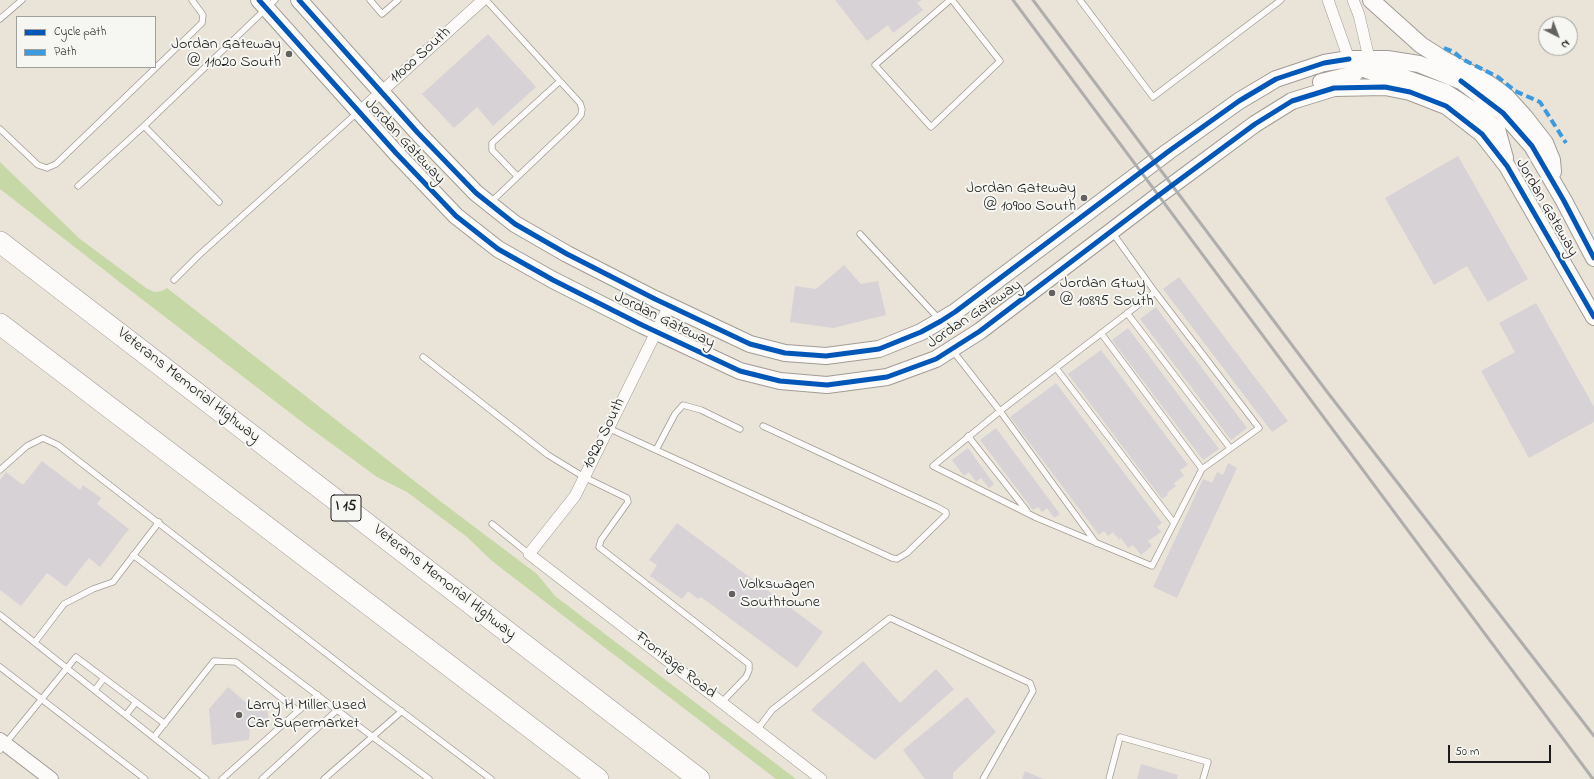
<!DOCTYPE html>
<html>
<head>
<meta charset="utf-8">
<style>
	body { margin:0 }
	#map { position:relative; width:1594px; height:779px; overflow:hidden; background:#eae4d8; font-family:"Indie Flower",sans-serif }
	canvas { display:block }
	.legend { position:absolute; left:16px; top:16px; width:140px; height:52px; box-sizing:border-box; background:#f6f6f2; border:1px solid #9f9f9c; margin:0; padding:5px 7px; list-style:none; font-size:12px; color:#1c1c1c }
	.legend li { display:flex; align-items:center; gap:8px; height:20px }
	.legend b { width:20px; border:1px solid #9f9f9c }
	.north { position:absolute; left:1538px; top:16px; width:40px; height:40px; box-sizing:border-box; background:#f6f6f2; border:1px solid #9f9f9c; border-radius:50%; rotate:138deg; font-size:11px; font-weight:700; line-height:16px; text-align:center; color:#1c1c1c }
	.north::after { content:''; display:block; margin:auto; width:14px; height:18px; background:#64625e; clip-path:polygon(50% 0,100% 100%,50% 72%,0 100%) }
	.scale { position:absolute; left:1448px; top:745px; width:103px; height:18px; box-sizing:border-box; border:2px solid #1c1c1c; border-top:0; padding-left:5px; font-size:12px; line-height:14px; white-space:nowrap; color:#1c1c1c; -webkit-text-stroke:3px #f6f6f2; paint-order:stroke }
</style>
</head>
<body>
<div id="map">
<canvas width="1594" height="779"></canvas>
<ul class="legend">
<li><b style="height:5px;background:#0057b8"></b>Cycle path</li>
<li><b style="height:5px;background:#3c9bdf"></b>Path</li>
</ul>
<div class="north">N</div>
<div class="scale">50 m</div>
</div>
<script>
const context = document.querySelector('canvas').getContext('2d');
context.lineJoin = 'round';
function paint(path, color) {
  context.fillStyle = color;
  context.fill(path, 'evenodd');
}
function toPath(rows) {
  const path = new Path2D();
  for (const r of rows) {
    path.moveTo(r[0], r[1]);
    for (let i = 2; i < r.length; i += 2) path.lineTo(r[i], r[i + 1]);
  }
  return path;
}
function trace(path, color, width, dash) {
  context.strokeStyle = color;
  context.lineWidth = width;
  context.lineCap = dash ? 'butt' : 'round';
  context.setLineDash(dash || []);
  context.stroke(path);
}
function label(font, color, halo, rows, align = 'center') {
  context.font = font + ' "Indie Flower",sans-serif';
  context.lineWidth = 4;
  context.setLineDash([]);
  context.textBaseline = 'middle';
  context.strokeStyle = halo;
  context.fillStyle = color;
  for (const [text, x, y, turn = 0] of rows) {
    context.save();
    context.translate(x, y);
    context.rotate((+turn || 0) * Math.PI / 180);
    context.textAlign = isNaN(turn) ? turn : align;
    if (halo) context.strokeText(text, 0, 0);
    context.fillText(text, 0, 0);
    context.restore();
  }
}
const green = toPath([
	[0,162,80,239,146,288,154,292,162,291,167,288,444,504,537,574,555,596,796,779,776,779,492,561,467,537,407,492,377,477,306,425,126,287,0,189]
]);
const building = toPath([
	[835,0,922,0,917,3,923,10,893,33,888,25,867,41],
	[488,34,536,87,493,126,477,107,454,128,422,94],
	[1458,156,1528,279,1488,302,1467,266,1434,285,1385,198],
	[844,265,861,284,878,281,886,315,833,328,790,322,795,286,816,289],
	[1179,277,1288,421,1272,432,1163,289],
	[1536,303,1594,407,1594,422,1529,458,1481,371,1515,352,1499,323],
	[1156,307,1247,428,1231,440,1140,319],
	[1128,328,1219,449,1203,460,1112,340],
	[1101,350,1188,465,1180,470,1184,476,1174,483,1176,486,1167,493,1168,495,1162,499,1068,374],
	[1056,383,1162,523,1157,527,1161,532,1148,541,1152,546,1141,555,1133,545,1128,548,1121,538,1119,540,1113,532,1108,536,1104,531,1099,535,1010,417],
	[996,428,1060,514,1054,518,1047,508,1042,512,1038,507,1033,510,980,440],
	[968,448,994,484,989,488,981,478,976,482,969,472,964,476,952,460],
	[42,461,80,490,83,485,101,498,97,504,129,529,100,567,89,558,66,587,47,573,21,606,0,590,0,480,6,472,23,485],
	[1228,463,1237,468,1177,598,1153,587,1203,479,1212,483,1217,472,1223,475],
	[677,523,823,632,797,668,701,597,698,599,688,591,682,599,650,576,657,565,649,560],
	[863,661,900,703,936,669,954,689,875,760,811,710],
	[228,687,250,706,266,703,269,721,250,724,249,740,212,745,209,709],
	[967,697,996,732,953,773,953,779,925,779,903,750],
	[1141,764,1178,775,1177,779,1137,779],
	[1025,771,1043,779,1022,779]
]);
const service = toPath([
	[370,0,382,14,398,0],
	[486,0,580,103,582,109,581,115,576,121,490,203],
	[950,0,875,65,931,127,1000,61,952,0],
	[1080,0,1153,97,1281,0],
	[0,19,22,0],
	[144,126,219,202],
	[0,129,38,165,47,168,56,164,202,23,203,15,192,0],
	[517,176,492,150,492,143,560,81],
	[78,186,144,126,275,0],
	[1112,232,1155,292],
	[860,234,939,319],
	[174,280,199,255,358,112],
	[1127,313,1230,448],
	[1101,333,1202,469],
	[953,351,1000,411,1155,292,1259,428,1202,469,1152,566,1037,518,933,466,1000,411,1096,543],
	[423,357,548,455,584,477,627,498,628,502,601,540,599,547,749,664,749,670,746,677,722,702],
	[1056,368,1174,523],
	[608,428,892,558,897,559,907,553,946,515,946,512,937,507,763,426],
	[968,436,1027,511],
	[656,450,675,414,683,405,701,410,740,429],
	[0,470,27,446,43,438,58,445,376,692,491,779],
	[492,524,529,554],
	[133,555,337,710],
	[0,615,206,779],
	[35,642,64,604,93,589,113,582,159,522],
	[0,667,145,779],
	[95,690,104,678],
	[126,715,136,702],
	[757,730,772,710,890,618,1030,683,1033,691,983,779],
	[154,737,214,661,236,662,298,711,318,695],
	[0,750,76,657,165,724],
	[222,779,298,711],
	[262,779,337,710,429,779],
	[324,779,402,711],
	[1109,779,1120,737,1208,762,1203,779]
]);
const minor = toPath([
	[1328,0,1349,59],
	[1353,0,1359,15,1369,58],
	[359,112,483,0],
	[669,306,575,496,529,554,821,779]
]);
const tertiary = toPath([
	[0,740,51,779]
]);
const secondary = toPath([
	[259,0,396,153,456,216,498,249,553,280,642,325,740,371,780,381,827,385,887,377,936,359,980,331,1159,195,1255,124,1292,101,1334,88,1385,87,1410,92,1446,106,1482,134,1507,166,1594,317],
	[299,0,418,133,476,193,515,224,567,254,655,299,750,344,785,353,826,356,879,349,921,332,955,312,1169,151,1239,101,1276,79,1324,63,1349,59,1387,59,1419,64,1461,81,1503,113,1532,146,1564,201,1594,258],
	[1371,0,1421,45,1443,59,1482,79,1505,95,1524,116,1545,143,1552,160,1553,172],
	[1349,59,1367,70,1380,74,1405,78,1445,92,1476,112,1497,129,1505,158],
	[1321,82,1354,74,1368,59]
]);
const motorway = toPath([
	[0,242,699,779],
	[0,324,598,779]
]);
const rail = toPath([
	[1013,0,1593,779],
	[1033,0,1328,393,1594,736]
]);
const quiet = toPath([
	[1444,48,1454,52,1462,59,1498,77,1515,91,1540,102,1566,143]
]);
const cycleway = toPath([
	[259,0,396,153,456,216,498,249,553,280,642,325,740,371,780,381,827,385,887,377,936,359,980,331,1159,195,1255,124,1292,101,1334,88,1385,87,1410,92,1446,106,1482,134,1507,166,1594,317],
	[299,0,418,133,476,193,515,224,567,254,655,299,750,344,785,353,826,356,879,349,921,332,941,321,955,312,1169,151,1239,101,1276,79,1324,63,1349,59],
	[1461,81,1503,113,1532,146,1564,201,1594,258]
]);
const markers = [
	[289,54,4,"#64625e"],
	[1084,198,4,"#64625e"],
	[1052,293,4,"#64625e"],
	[732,594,4,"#64625e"],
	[239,715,4,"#64625e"]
];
const shields = [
	[346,508,30]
];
const shieldNames = [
	["I 15",346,508]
];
const poiNames = [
	["Jordan Gateway",281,45,"right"],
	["@ 11020 South",281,63,"right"],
	["Jordan Gateway",1076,189,"right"],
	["@ 10900 South",1076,207,"right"],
	["Jordan Gtwy",1060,284],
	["@ 10895 South",1060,302],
	["Volkswagen",740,585],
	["Southtowne",740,603],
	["Larry H Miller Used",247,706],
	["Car Supermarket",247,724]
];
const streetNames = [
	["11000 South",421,56,-42],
	["Jordan Gateway",404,142,47],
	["Jordan Gateway",1546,208,60],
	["Jordan Gateway",975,315,-34],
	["Jordan Gateway",664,321,26],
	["Veterans Memorial Highway",188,386,38],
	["10920 South",605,434,-64],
	["Veterans Memorial Highway",444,583,38],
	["Frontage Road",675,666,38]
];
paint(green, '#c5d8a5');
paint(building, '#d6d2d6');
trace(service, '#a09c95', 7);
trace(minor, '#a09c95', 12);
trace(tertiary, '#a09c95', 16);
trace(secondary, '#a09c95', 18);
trace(motorway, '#a09c95', 22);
trace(service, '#fcfbf9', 5.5);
trace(minor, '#fcfbf9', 11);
trace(tertiary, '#fcfbf9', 14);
trace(secondary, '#fcfbf9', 16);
trace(motorway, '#fcfbf9', 21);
trace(rail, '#aeaeac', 3);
trace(quiet, '#3c9bdf', 4, [8, 4]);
trace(cycleway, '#0057b8', 5);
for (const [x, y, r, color] of markers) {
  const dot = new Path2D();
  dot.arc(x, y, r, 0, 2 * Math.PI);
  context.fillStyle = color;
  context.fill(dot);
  trace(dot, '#f6f6f2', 1.5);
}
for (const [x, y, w] of shields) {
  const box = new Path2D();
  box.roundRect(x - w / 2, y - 13, w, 26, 3);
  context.fillStyle = '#f6f6f2';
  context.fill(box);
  trace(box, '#1c1c1c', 1);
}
label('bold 15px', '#1c1c1c', null, shieldNames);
label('16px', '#1c1c1c', '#f6f6f2', poiNames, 'left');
label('16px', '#1c1c1c', '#f6f6f2', streetNames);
</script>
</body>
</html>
